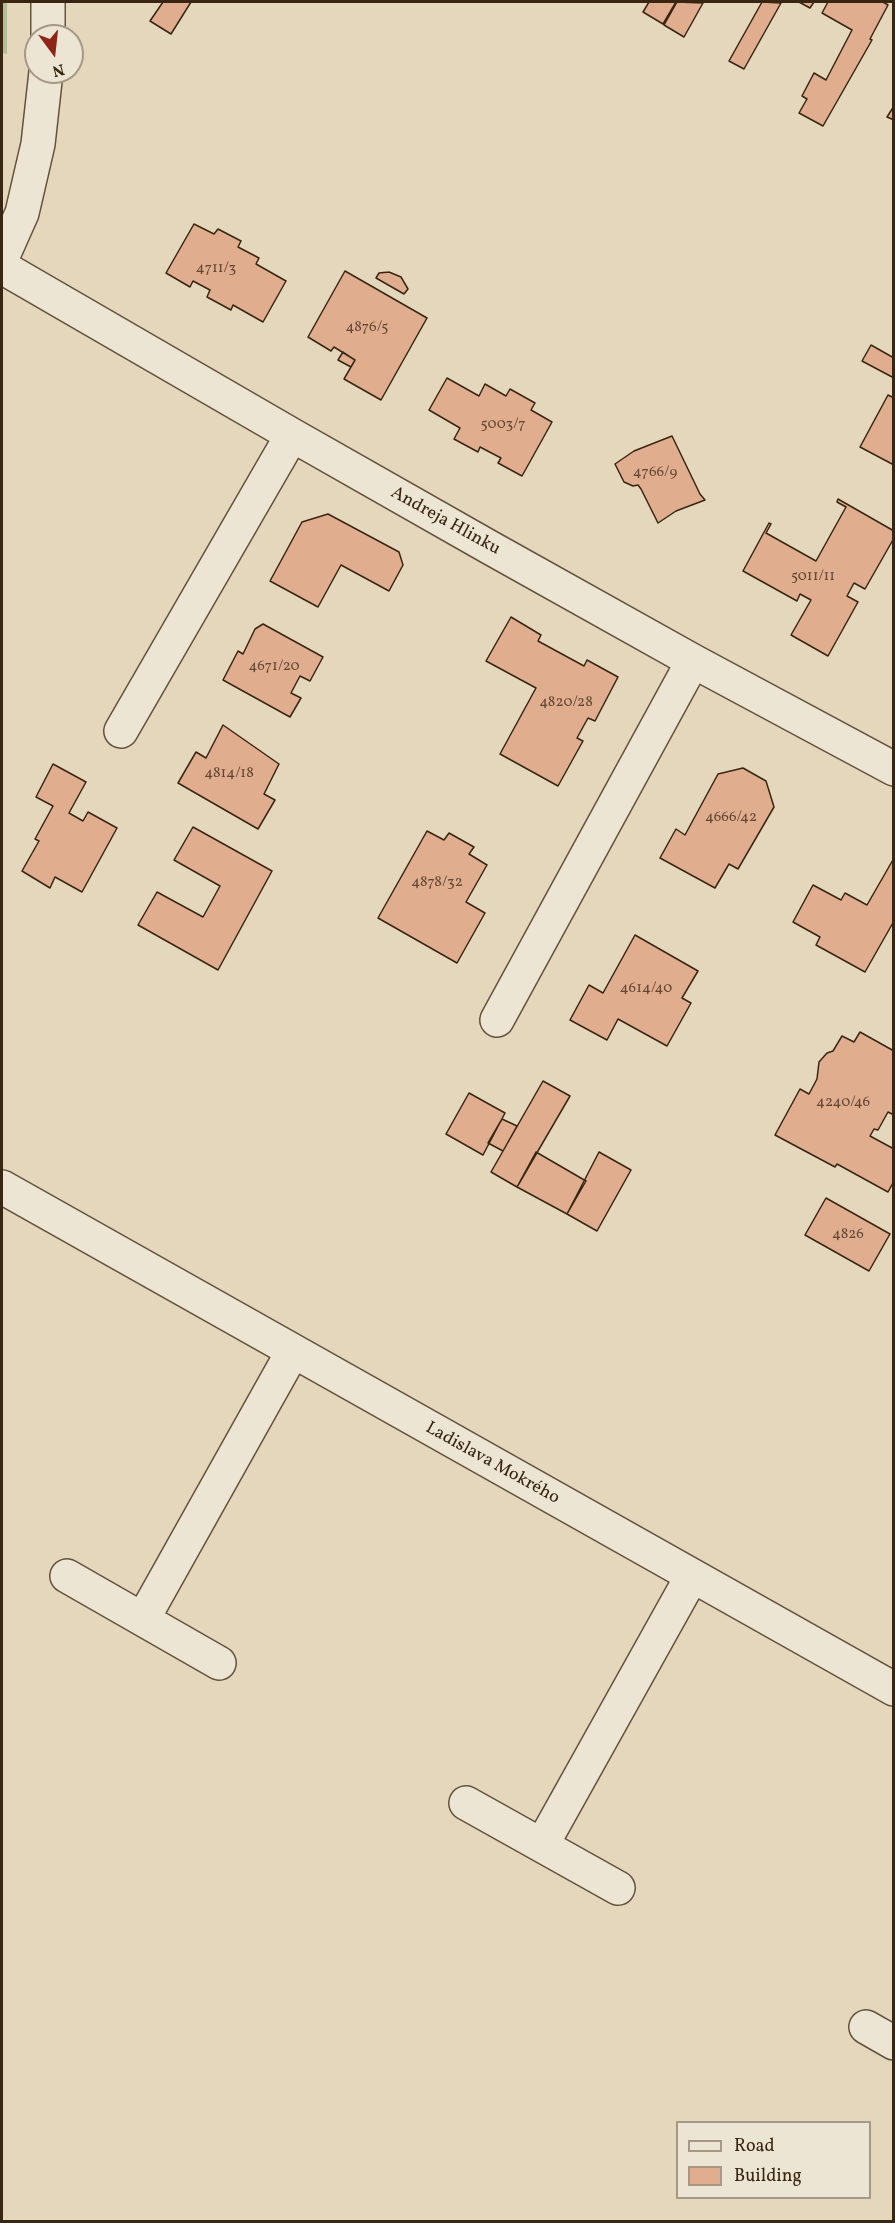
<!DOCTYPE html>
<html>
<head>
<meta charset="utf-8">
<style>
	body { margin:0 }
	#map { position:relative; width:895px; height:2223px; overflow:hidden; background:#e4d7bc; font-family:Vollkorn,serif }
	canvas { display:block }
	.frame { position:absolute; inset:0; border:3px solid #392612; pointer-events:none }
	.legend { position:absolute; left:676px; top:2121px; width:195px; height:78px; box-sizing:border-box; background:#ede5d3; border:2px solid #a59986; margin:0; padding:8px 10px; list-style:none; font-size:18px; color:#392612 }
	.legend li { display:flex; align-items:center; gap:12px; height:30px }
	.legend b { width:30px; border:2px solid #a59986 }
	.north { position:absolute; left:24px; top:24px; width:60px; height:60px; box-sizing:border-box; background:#ede5d3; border:2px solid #a59986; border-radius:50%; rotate:165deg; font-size:16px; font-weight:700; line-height:24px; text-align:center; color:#392612 }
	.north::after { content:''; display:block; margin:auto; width:21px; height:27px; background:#8f2418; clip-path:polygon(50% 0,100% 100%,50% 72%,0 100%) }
</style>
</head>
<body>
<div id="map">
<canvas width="895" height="2223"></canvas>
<div class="frame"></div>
<ul class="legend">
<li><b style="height:8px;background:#ede5d3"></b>Road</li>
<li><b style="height:16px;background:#e1ad8f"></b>Building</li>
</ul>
<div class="north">N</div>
</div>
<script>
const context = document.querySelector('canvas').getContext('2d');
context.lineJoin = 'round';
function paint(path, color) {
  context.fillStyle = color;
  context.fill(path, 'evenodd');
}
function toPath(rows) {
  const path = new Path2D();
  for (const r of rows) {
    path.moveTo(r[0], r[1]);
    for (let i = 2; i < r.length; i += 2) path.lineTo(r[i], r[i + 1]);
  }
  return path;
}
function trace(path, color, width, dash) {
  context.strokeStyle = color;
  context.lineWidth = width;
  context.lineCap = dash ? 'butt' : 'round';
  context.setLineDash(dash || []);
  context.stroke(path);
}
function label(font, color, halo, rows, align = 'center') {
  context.font = font + ' Vollkorn,serif';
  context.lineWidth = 6;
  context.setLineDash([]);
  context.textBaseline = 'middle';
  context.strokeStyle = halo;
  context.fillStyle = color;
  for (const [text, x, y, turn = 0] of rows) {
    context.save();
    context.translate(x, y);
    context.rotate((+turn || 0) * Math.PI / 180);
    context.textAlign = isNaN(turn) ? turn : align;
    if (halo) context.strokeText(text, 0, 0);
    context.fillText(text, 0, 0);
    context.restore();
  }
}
const green = toPath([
	[2,2,7,2,7,54,2,53]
]);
const building = toPath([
	[163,2,191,2,171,34,150,21,163,2],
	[649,2,676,2,663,24,643,12,649,2],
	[677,2,703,3,684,37,664,25,677,2],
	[762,2,781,3,744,69,729,61,762,2],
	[799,2,814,2,810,8,799,2],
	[828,2,883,2,888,5,870,39,872,40,823,126,799,113,807,99,802,96,814,73,826,80,852,30,822,13,828,2],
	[894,106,894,120,887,117,894,106],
	[194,224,214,234,218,229,241,241,238,247,259,258,256,264,286,281,263,322,233,305,231,310,207,297,210,290,193,281,190,287,166,273,194,224],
	[345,271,427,318,381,400,344,379,355,360,334,347,331,351,308,337,345,271],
	[389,272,401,277,408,289,404,294,376,278,379,273,389,272],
	[871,345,894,358,894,378,862,361,871,345],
	[343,352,355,360,351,367,338,360,343,352],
	[447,378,479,396,485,384,506,396,510,389,535,403,531,410,552,422,522,476,498,463,501,458,480,447,478,452,454,439,460,428,429,410,447,378],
	[888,395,894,398,894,465,860,447,888,395],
	[672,436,700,494,705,500,676,511,658,523,641,489,638,485,633,486,624,482,615,464,634,451,672,436],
	[838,499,894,531,894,538,865,589,854,583,847,596,858,602,828,656,791,635,811,600,800,594,797,601,743,571,769,523,771,524,766,533,816,561,846,507,837,502,838,499],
	[328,514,399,552,403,565,389,591,341,565,318,607,270,581,302,522,328,514],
	[511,617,541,635,538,641,584,666,587,660,618,677,595,721,588,718,577,738,583,741,558,786,500,754,536,688,486,661,511,617],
	[263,624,323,657,310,681,300,676,291,693,301,698,290,717,223,680,238,651,243,654,255,629,263,624],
	[223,725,279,764,264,794,275,800,258,829,178,783,196,752,206,758,223,725],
	[53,764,86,782,69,813,83,821,88,812,117,828,82,892,55,877,50,888,22,871,39,841,35,839,53,806,36,797,53,764],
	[743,768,766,781,774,807,738,869,729,864,715,888,660,858,676,829,685,835,718,774,743,768],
	[193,827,272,871,218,970,138,925,157,892,203,917,220,886,174,860,193,827],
	[427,831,444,840,449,833,474,847,469,854,487,865,466,902,485,913,457,963,378,918,427,831],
	[894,858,894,921,865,972,816,945,820,937,793,922,813,885,841,900,845,893,867,905,894,858],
	[635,935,698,971,682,998,691,1003,667,1046,618,1019,607,1040,570,1020,589,985,603,993,635,935],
	[860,1032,894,1051,894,1115,888,1112,878,1130,874,1129,870,1136,894,1149,894,1181,888,1192,837,1164,835,1167,775,1135,800,1089,809,1094,817,1079,819,1062,827,1053,833,1051,842,1036,854,1042,860,1032],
	[543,1081,570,1096,517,1187,491,1172,543,1081],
	[469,1093,505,1113,483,1155,446,1134,469,1093],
	[502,1119,517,1126,503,1151,488,1143,502,1119],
	[536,1152,586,1181,567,1214,517,1187,536,1152],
	[599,1152,631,1170,597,1231,567,1214,599,1152],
	[826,1198,890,1234,869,1271,805,1235,826,1198]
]);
const minor = toPath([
	[48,2,48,36],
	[2,258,22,213,38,144,46,72],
	[2,267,292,435,489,547,693,661,894,769],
	[121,731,292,435],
	[497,1020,693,661],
	[2,1187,894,1689],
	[67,1576,219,1663],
	[143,1619,293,1351],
	[466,1803,618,1888],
	[542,1845,692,1576],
	[866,2027,894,2043]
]);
const numberNames = [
	["4711/3",216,269],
	["4876/5",367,328],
	["5003/7",503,425],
	["4766/9",655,473],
	["5011/11",813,577],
	["4671/20",274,667],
	["4820/28",566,703],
	["4814/18",229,774],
	["4666/42",731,818],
	["4878/32",437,883],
	["4614/40",646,989],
	["4240/46",843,1103],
	["4826",848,1235]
];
const streetNames = [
	["Andreja Hlinku",445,522,29],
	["Ladislava Mokrého",492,1464,29]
];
paint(green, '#b1bf93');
paint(building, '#e1ad8f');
trace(building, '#392612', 1.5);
trace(minor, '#64523c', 36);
trace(minor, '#ede5d3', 33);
label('15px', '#634831', null, numberNames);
label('18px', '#392612', '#ede5d3', streetNames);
</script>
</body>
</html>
